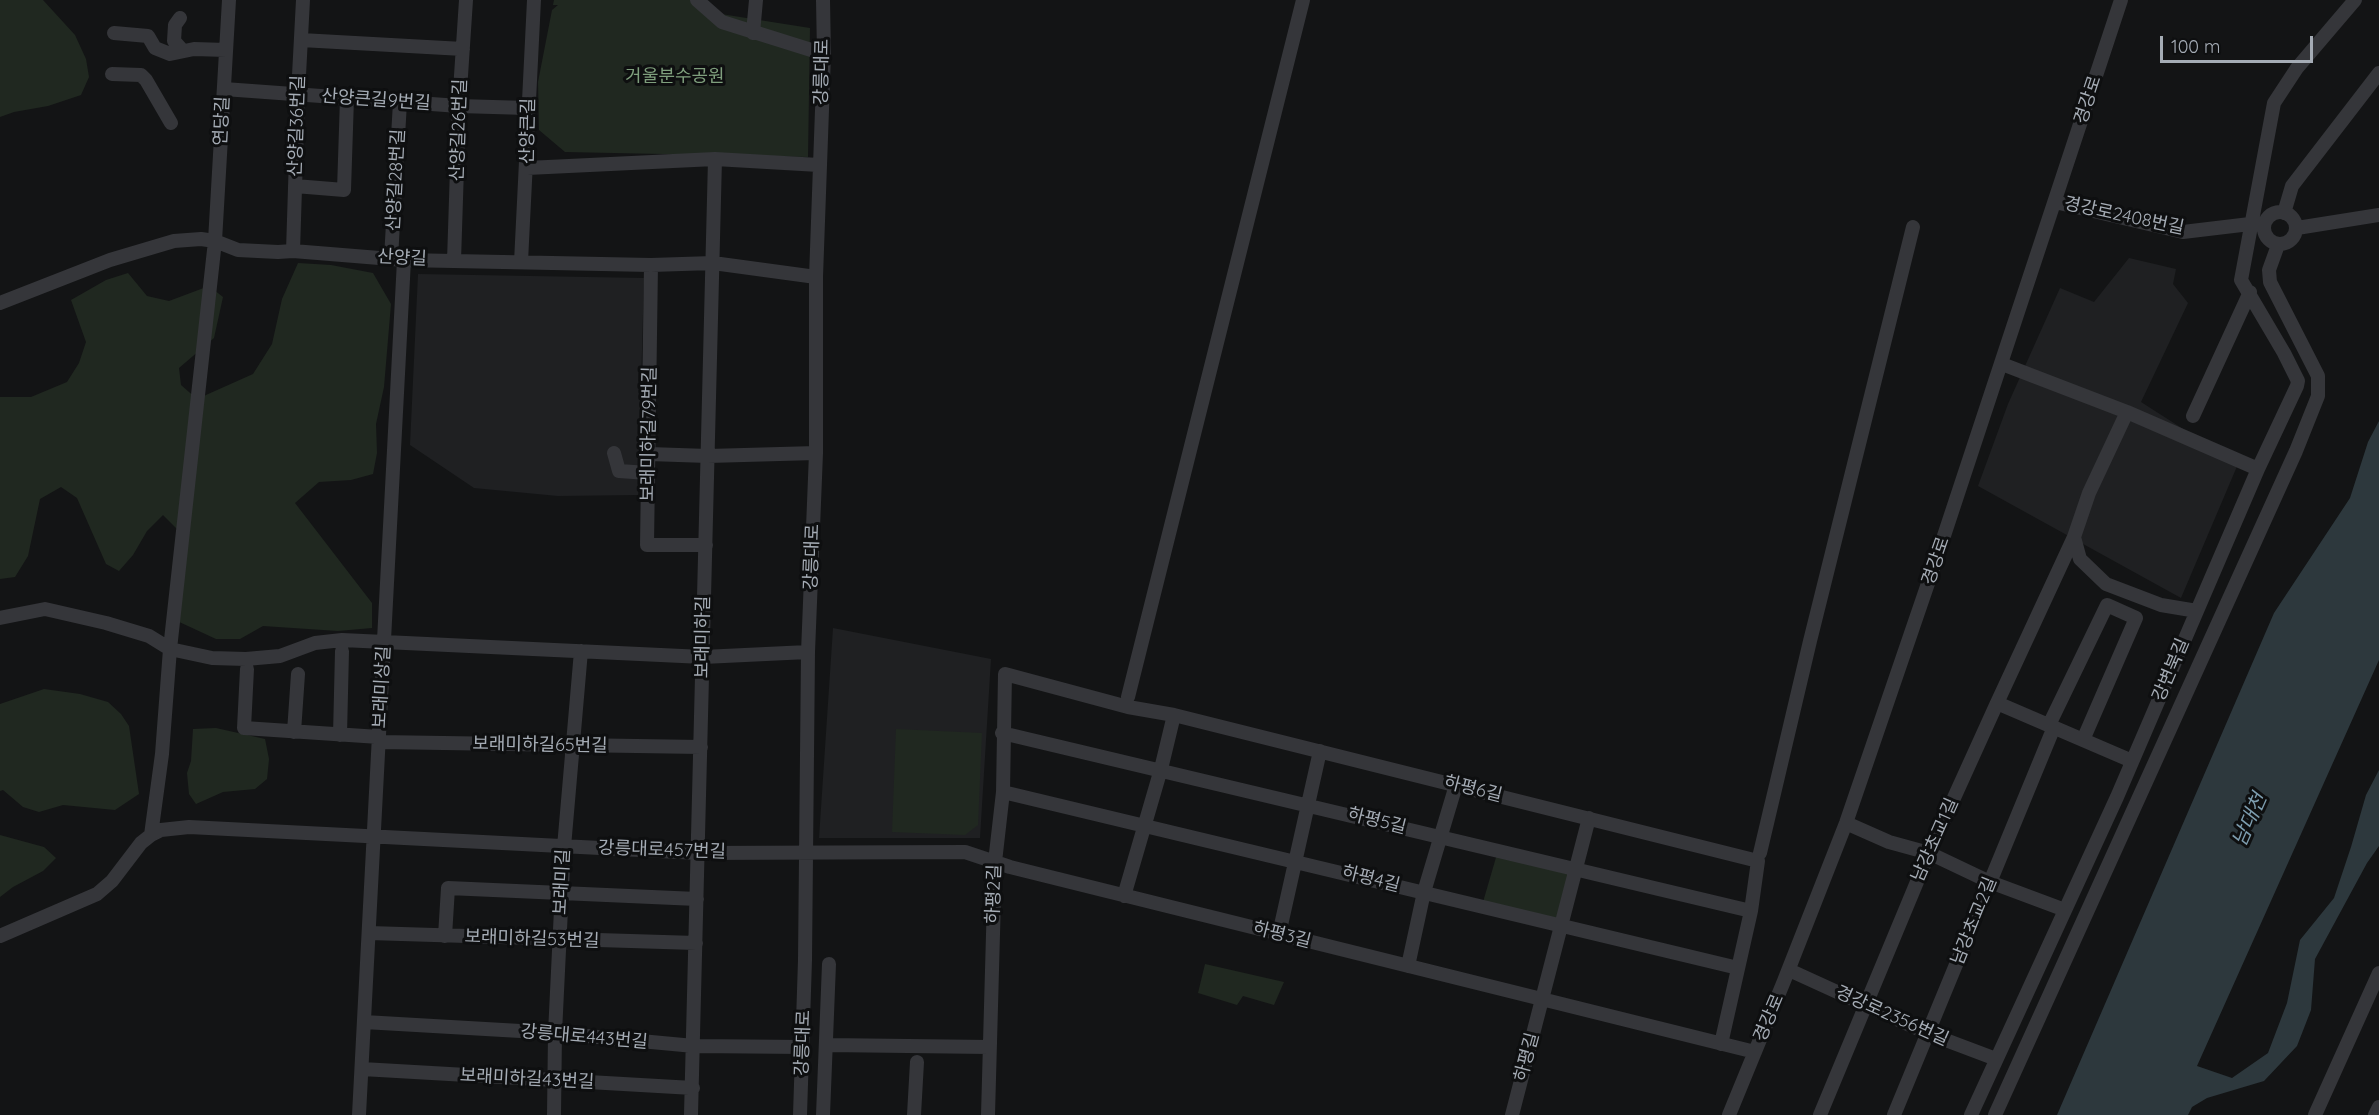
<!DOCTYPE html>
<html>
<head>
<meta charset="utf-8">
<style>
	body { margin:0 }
	#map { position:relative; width:2379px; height:1115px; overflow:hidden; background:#131415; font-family:Quicksand,sans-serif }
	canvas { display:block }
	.scale { position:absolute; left:2160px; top:36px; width:153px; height:27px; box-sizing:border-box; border:3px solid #a5acb5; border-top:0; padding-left:8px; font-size:18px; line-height:21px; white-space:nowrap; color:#a5acb5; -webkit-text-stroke:4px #0e0f10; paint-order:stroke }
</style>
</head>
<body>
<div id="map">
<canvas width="2379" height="1115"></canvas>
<div class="scale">100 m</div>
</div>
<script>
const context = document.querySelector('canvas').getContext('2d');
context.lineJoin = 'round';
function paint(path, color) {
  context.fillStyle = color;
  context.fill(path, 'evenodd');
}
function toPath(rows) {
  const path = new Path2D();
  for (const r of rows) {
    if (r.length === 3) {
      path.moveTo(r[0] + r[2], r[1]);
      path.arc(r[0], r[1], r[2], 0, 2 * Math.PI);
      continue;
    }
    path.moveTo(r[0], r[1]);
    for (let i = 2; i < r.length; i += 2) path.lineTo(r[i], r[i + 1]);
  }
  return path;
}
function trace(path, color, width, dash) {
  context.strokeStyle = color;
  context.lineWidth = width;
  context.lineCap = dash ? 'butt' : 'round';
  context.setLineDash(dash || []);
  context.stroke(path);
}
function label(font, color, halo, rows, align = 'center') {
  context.font = font + ' Quicksand,"Noto Sans KR",sans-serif';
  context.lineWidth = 6;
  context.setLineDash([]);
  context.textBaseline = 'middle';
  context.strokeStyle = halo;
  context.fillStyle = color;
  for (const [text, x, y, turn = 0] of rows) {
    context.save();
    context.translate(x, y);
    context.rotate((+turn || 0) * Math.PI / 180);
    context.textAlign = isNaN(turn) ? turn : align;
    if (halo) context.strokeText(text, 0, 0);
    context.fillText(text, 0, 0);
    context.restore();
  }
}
const built = toPath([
	[2129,258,2176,269,2173,284,2188,303,2141,402,2238,464,2181,598,1978,486,2008,404,2060,288,2094,302],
	[418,274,644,278,638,495,558,496,474,488,410,445],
	[833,628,991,659,980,838,819,838]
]);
const green = toPath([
	[0,0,43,0,75,35,86,59,89,77,81,95,48,106,14,112,0,117],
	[554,0,705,0,721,14,810,28,808,157,565,152,539,130,538,82,552,10,558,5,553,5],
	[298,263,331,265,373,273,391,304,384,387,376,424,377,453,373,474,351,480,319,482,295,503,372,603,372,628,338,631,263,626,240,639,216,639,175,620,187,539,163,515,147,531,133,555,119,571,106,564,77,498,61,487,40,499,28,556,15,577,0,579,0,397,31,397,67,382,79,363,86,342,71,300,106,280,128,273,147,296,169,301,209,286,223,297,214,338,179,368,181,385,197,399,253,374,272,344,282,299],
	[44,689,80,694,108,702,121,714,129,726,139,794,115,810,63,805,39,812,23,807,3,790,0,791,0,704],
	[216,728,265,739,269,759,267,779,255,789,223,792,196,804,189,794,187,773,191,761,193,729],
	[896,729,982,733,978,825,965,835,892,832],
	[0,835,44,847,56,858,43,871,13,887,0,897],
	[1497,854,1569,872,1558,920,1483,902],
	[1205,964,1284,982,1274,1005,1243,996,1237,1005,1198,993]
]);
const water = toPath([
	[2379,421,2379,660,2197,1066,2232,1078,2268,1053,2287,1003,2300,940,2334,898,2351,847,2366,795,2379,770,2379,846,2367,863,2315,959,2311,1010,2297,1046,2264,1081,2207,1098,2192,1107,2188,1115,2057,1115,2274,613,2350,498,2368,442]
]);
const minor = toPath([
	[697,0,722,22,824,54],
	[180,18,175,25,174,41,183,51],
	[114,33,148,36,155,48,170,54,194,49,226,50],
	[753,33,756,0],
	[301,40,463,49],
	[112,74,141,75,146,80,171,123],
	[224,89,459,106,527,108],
	[527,168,715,159,819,165],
	[295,186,344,190,347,98],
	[2055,202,2183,232,2250,224,2264,225],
	[2280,228,16],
	[2284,213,2292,186,2379,73],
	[2297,228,2379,215],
	[293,251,298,94,303,0],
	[391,258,400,102],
	[454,261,459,106,466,0],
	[521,262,534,0],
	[651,265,647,545,706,545],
	[0,303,110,260,174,241,201,239,215,241,238,250,278,252,293,251,404,260,651,265,713,263,816,277],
	[2002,364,2127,412,2258,469],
	[2127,412,2089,493,2074,537,2080,559,2106,584,2161,605,2197,611],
	[2193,416,2250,292],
	[614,453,619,471,648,473],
	[649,454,708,456,816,453],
	[0,618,45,609,106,623,149,636,170,649,212,658,246,659,280,656,315,643,342,640,703,657,808,652],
	[247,669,244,728,379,737],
	[1128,697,1303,0],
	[1997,703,2074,537],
	[2049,725,2107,605,2136,618,2083,740],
	[294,732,298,674],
	[1002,733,1751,911],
	[340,735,342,651],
	[379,742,701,747],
	[1003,792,1738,968],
	[1846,823,1889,842,1929,853,1990,882,2065,910],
	[151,835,162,754,170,649,215,241,229,0],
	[1760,853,1810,641,1913,227],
	[1124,896,1161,769,1174,715],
	[369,933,696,943],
	[1279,934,1320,751],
	[0,936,97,894,112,881,141,843,151,835,161,830,189,827,698,853,965,852,1010,867,1755,1052],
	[445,936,448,888,697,899],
	[1408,966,1424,892,1456,785],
	[1789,970,1927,1033,1996,1059],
	[364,1022,555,1033,694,1046,803,1047],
	[827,1045,989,1047],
	[362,1069,693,1088],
	[359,1115,404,260],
	[554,1115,555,1033,564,847,581,651],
	[691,1115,715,159],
	[800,1115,805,960,808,652,816,453,816,277,824,54,823,0],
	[823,1115,829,964],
	[914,1115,917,1062],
	[988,1115,995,862,1003,792,1005,674,1128,707,1174,715,1758,861,1751,911,1721,1044],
	[1512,1115,1589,818],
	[1729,1115,1784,981,1846,823,1936,560,2121,0],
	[1820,1115,1929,853,1997,703,2132,761],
	[1894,1115,2054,727],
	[1971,1115,2117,797,2258,469,2297,386,2298,381,2284,353,2241,280,2274,103,2297,68,2355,0],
	[1995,1115,2296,451,2318,396,2318,376,2270,282,2269,270,2278,245],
	[2315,1115,2379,973],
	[2375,1115,2379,1107]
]);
const streetNames = [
	["강릉대로",822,72,-89],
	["산양큰길9번길",376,100,4],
	["경강로",2088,100,-72],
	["연당길",222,121,-87],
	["산양길36번길",297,126,-88],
	["산양길26번길",459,130,-88],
	["산양큰길",528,131,-89],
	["산양길28번길",396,180,-87],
	["경강로2408번길",2124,216,12],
	["산양길",402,258,3],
	["보래미하길79번길",649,434,-89],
	["강릉대로",812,557,-88],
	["경강로",1936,561,-71],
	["보래미하길",703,637,-89],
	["강변북길",2171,670,-67],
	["보래미상길",382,687,-87],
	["보래미하길65번길",540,745,1],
	["하평6길",1473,789,14],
	["하평5길",1377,821,14],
	["남강초교1길",1935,840,-66],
	["강릉대로457번길",662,850,2],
	["하평4길",1371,879,14],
	["보래미길",562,882,-87],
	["하평2길",994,894,-88],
	["남강초교2길",1974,921,-68],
	["하평3길",1282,935,14],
	["보래미하길53번길",532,939,2],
	["경강로2356번길",1892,1016,24],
	["경강로",1769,1018,-67],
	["강릉대로443번길",584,1037,5],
	["강릉대로",803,1043,-88],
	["하평길",1527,1057,-75],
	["보래미하길43번길",527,1079,3]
];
const parkNames = [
	["거울분수공원",675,77]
];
const waterNames = [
	["남대천",2250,820,-66]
];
paint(built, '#1f2022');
paint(green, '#202820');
paint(water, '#2d383d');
trace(minor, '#35363a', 14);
label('18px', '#a5acb5', '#0e0f10', streetNames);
label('18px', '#7f9f7d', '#0e0f10', parkNames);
label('italic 20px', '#7d9daf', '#0e0f10', waterNames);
</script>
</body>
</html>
